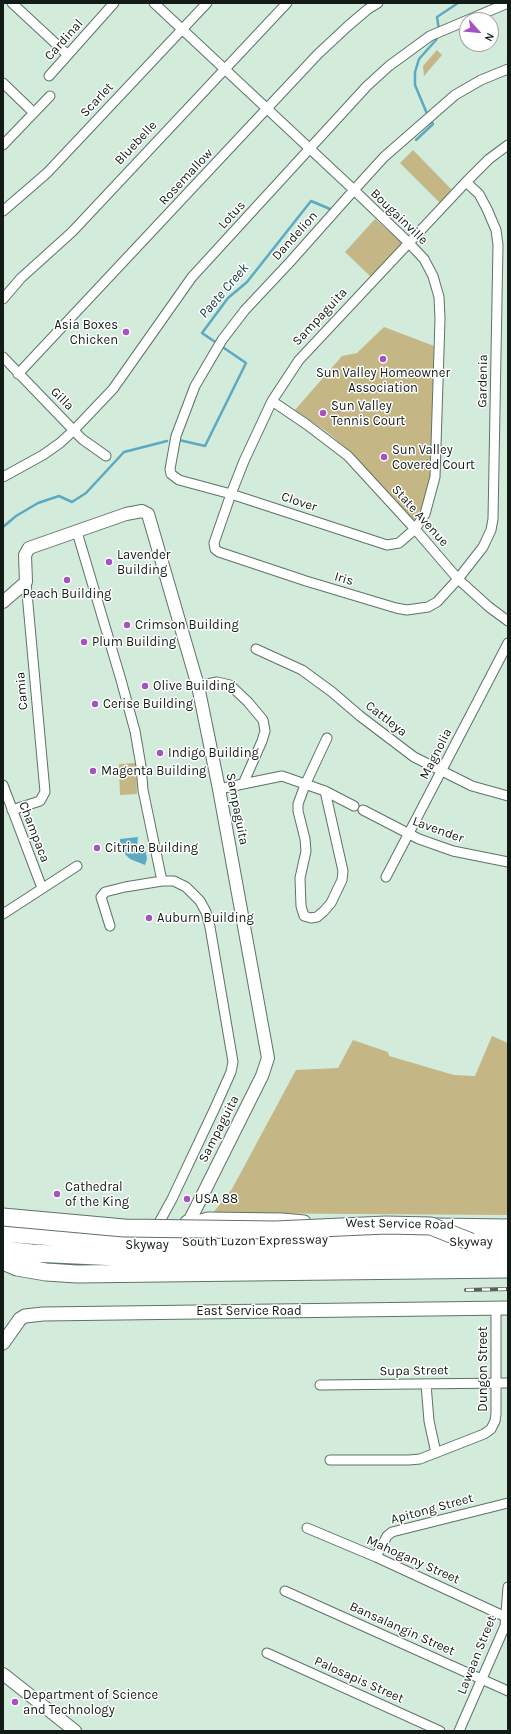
<!DOCTYPE html>
<html>
<head>
<meta charset="utf-8">
<style>
	body { margin:0 }
	#map { position:relative; width:511px; height:1734px; overflow:hidden; background:#d2ebdb; font-family:Karla,sans-serif }
	canvas { display:block }
	.frame { position:absolute; inset:0; border:4px solid #121b15; pointer-events:none }
	.north { position:absolute; left:459px; top:12px; width:40px; height:40px; box-sizing:border-box; background:#fff; border:1px solid #a0a4a1; border-radius:50%; rotate:117deg; font-size:11px; font-weight:700; line-height:16px; text-align:center; color:#121b15 }
	.north::after { content:''; display:block; margin:auto; width:14px; height:18px; background:#a653c2; clip-path:polygon(50% 0,100% 100%,50% 72%,0 100%) }
</style>
</head>
<body>
<div id="map">
<canvas width="511" height="1734"></canvas>
<div class="frame"></div>
<div class="north">N</div>
</div>
<script>
const context = document.querySelector('canvas').getContext('2d');
context.lineJoin = 'round';
function paint(path, color) {
  context.fillStyle = color;
  context.fill(path, 'evenodd');
}
function toPath(rows) {
  const path = new Path2D();
  for (const r of rows) {
    path.moveTo(r[0], r[1]);
    for (let i = 2; i < r.length; i += 2) path.lineTo(r[i], r[i + 1]);
  }
  return path;
}
function trace(path, color, width, dash) {
  context.strokeStyle = color;
  context.lineWidth = width;
  context.lineCap = dash ? 'butt' : 'round';
  context.setLineDash(dash || []);
  context.stroke(path);
}
function label(font, color, halo, rows, align = 'center') {
  context.font = font + ' Karla,sans-serif';
  context.lineWidth = 3;
  context.setLineDash([]);
  context.textBaseline = 'middle';
  context.strokeStyle = halo;
  context.fillStyle = color;
  for (const [text, x, y, turn = 0] of rows) {
    context.save();
    context.translate(x, y);
    context.rotate((+turn || 0) * Math.PI / 180);
    context.textAlign = isNaN(turn) ? turn : align;
    if (halo) context.strokeText(text, 0, 0);
    context.fillText(text, 0, 0);
    context.restore();
  }
}
const green = toPath([
	[437,50,442,55,424,76,423,66],
	[413,150,453,191,441,204,400,163],
	[375,219,402,243,371,277,345,252],
	[384,327,434,346,430,480,424,502,415,522,352,453,327,432,295,410,342,356,357,353],
	[136,763,137,794,120,795,119,764],
	[492,1036,508,1043,508,1215,213,1213,232,1189,296,1070,338,1068,353,1040,388,1052,389,1056,454,1075,475,1076]
]);
const water = toPath([
	[138,837,137,846,140,847,145,846,147,859,145,865,130,859,125,854,120,844,120,839]
]);
const stream = toPath([
	[439,30,437,17,458,3],
	[428,116,415,85,415,72,419,59,436,40,438,35],
	[416,140,433,124,431,120],
	[179,440,205,446,246,363,202,333,228,298,247,282,311,201,330,209],
	[3,527,16,516,38,503,59,496,72,502,86,493,124,452,167,441]
]);
const minor = toPath([
	[12,3,68,55],
	[154,3,354,190,408,242,424,259,433,276,439,297,440,319,435,477,425,514,415,529,399,543,387,545,231,494,179,480,171,474,170,469,176,436,195,386,222,340,245,310,290,262,354,190,384,157,455,95,481,80,508,69],
	[49,76,114,3],
	[3,83,33,112],
	[3,145,50,96],
	[466,182,479,194,487,209,496,230,498,245,493,519,491,530,483,547,458,579,437,602,428,607,407,610,396,608,306,581,219,552,215,549,214,543,231,494,244,461,272,401,299,360,466,182,489,159,508,145],
	[3,211,47,173,207,3],
	[3,299,21,278,72,232,287,3],
	[3,357,82,439,106,456],
	[18,374,318,54,348,26,368,9,378,3],
	[272,401,306,424,348,456,415,529,458,579,489,607,508,621],
	[3,477,43,455,60,443,74,430,113,389,192,277,367,86,389,66,430,36,508,3],
	[77,532,121,680,135,731,141,766,143,790,162,881],
	[256,649,302,670,332,692,360,716,414,757,472,786,508,796],
	[198,686,217,682,230,685,248,702,263,720,265,731,262,741,243,784,219,789],
	[243,784,282,776,325,791,354,806],
	[3,785,42,888],
	[325,791,343,871,342,880,331,903,324,911,317,917,311,918,304,916,301,906,300,878,306,851,305,839,298,811,298,804,305,785,327,738],
	[12,810,40,801,45,792,26,582],
	[363,810,419,839,453,851,508,862],
	[386,877,508,643],
	[3,914,77,866],
	[110,926,101,897,105,892,125,887,162,881,174,881,186,887,200,901,206,912,210,927,233,1062,231,1072,214,1110,172,1199,160,1221],
	[426,1384,429,1421,436,1453],
	[320,1385,508,1383],
	[330,1460,409,1460,420,1459,484,1434,491,1429,495,1421,496,1414,496,1309],
	[307,1528,376,1557,508,1618],
	[376,1557,387,1536,392,1532,508,1503],
	[285,1591,508,1691],
	[267,1653,440,1731],
	[459,1731,505,1626,508,1587]
]);
const tertiary = toPath([
	[3,602,26,582,25,555,29,548,126,514,142,511,148,514,198,686,219,789,268,1058,262,1076,189,1222],
	[3,1674,75,1731]
]);
const secondary = toPath([
	[187,1222,198,1222,208,1219,282,1220,304,1222],
	[434,1225,508,1226],
	[3,1343,20,1319,25,1316,43,1314,508,1308]
]);
const motorway = toPath([
	[3,1233,118,1242,151,1242,508,1238],
	[3,1250,32,1253,118,1257,508,1253],
	[3,1261,17,1267,46,1272,77,1274,508,1269]
]);
const rail = toPath([
	[466,1290,508,1289]
]);
const motorwayBridge = toPath([
	[3,1217,124,1228,275,1230,386,1225,431,1226,471,1242]
]);
const markers = [
	[126,332,4,"#a653c2"],
	[383,359,4,"#a653c2"],
	[323,413,4,"#a653c2"],
	[384,457,4,"#a653c2"],
	[109,562,4,"#a653c2"],
	[67,580,4,"#a653c2"],
	[127,625,4,"#a653c2"],
	[84,642,4,"#a653c2"],
	[145,686,4,"#a653c2"],
	[95,704,4,"#a653c2"],
	[160,753,4,"#a653c2"],
	[93,771,4,"#a653c2"],
	[97,848,4,"#a653c2"],
	[149,918,4,"#a653c2"],
	[57,1194,4,"#a653c2"],
	[187,1199,4,"#a653c2"],
	[15,1702,4,"#a653c2"]
];
const streetNames = [
	["Cardinal",64,40,-48],
	["Scarlet",97,100,-47],
	["Bluebelle",136,143,-47],
	["Rosemallow",186,177,-47],
	["Lotus",232,215,-47],
	["Bougainville",399,217,44],
	["Dandelion",295,236,-48],
	["Sampaguita",320,317,-47],
	["Gardenia",483,381,-89],
	["Gilla",62,399,45],
	["Clover",299,502,18],
	["State Avenue",420,516,48],
	["Iris",344,579,17],
	["Camia",22,691,-95],
	["Cattleya",386,719,38],
	["Magnolia",436,754,-63],
	["Sampaguita",237,809,79],
	["Lavender",438,830,20],
	["Champaca",34,832,69],
	["Sampaguita",219,1129,-63],
	["West Service Road",400,1224,1],
	["South Luzon Expressway",255,1241,-1],
	["Skyway",471,1242,-1],
	["Skyway",147,1245],
	["East Service Road",249,1311],
	["Dungon Street",483,1369,-90],
	["Supa Street",414,1371,-1],
	["Apitong Street",432,1509,-15],
	["Mahogany Street",413,1560,24],
	["Bansalangin Street",402,1629,24],
	["Lawaan Street",477,1655,-68],
	["Palosapis Street",359,1680,24]
];
const poiNames = [
	["Asia Boxes",118,325,"right"],
	["Chicken",118,340,"right"],
	["Sun Valley Homeowner",383,373,"center"],
	["Association",383,388,"center"],
	["Sun Valley",331,406],
	["Tennis Court",331,421],
	["Sun Valley",392,450],
	["Covered Court",392,465],
	["Lavender",117,555],
	["Building",117,570],
	["Peach Building",67,594,"center"],
	["Crimson Building",135,625],
	["Plum Building",92,642],
	["Olive Building",153,686],
	["Cerise Building",103,704],
	["Indigo Building",168,753],
	["Magenta Building",101,771],
	["Citrine Building",105,848],
	["Auburn Building",157,918],
	["Cathedral",65,1187],
	["of the King",65,1202],
	["USA 88",195,1199],
	["Department of Science",23,1695],
	["and Technology",23,1710]
];
const waterNames = [
	["Paete Creek",224,291,-49]
];
paint(green, '#c4b685');
paint(water, '#5ba9c2');
trace(stream, '#5ba9c2', 2.5);
trace(minor, '#5d7366', 11);
trace(tertiary, '#5d7366', 14);
trace(secondary, '#5d7366', 15);
trace(motorway, '#5d7366', 19);
trace(minor, '#fff', 9);
trace(tertiary, '#fff', 12);
trace(secondary, '#fff', 13);
trace(motorway, '#fff', 17);
trace(rail, '#55645a', 4);
trace(rail, '#fff', 2.5, [8]);
trace(motorwayBridge, '#5d7366', 19, []);
trace(motorwayBridge, '#fff', 17);
for (const [x, y, r, color] of markers) {
  const dot = new Path2D();
  dot.arc(x, y, r, 0, 2 * Math.PI);
  context.fillStyle = color;
  context.fill(dot);
  trace(dot, '#fff', 1.5);
}
label('13px', '#121b15', '#fff', streetNames);
label('13px', '#121b15', '#fff', poiNames, 'left');
label('italic 14px', '#133743', '#fff', waterNames);
</script>
</body>
</html>
